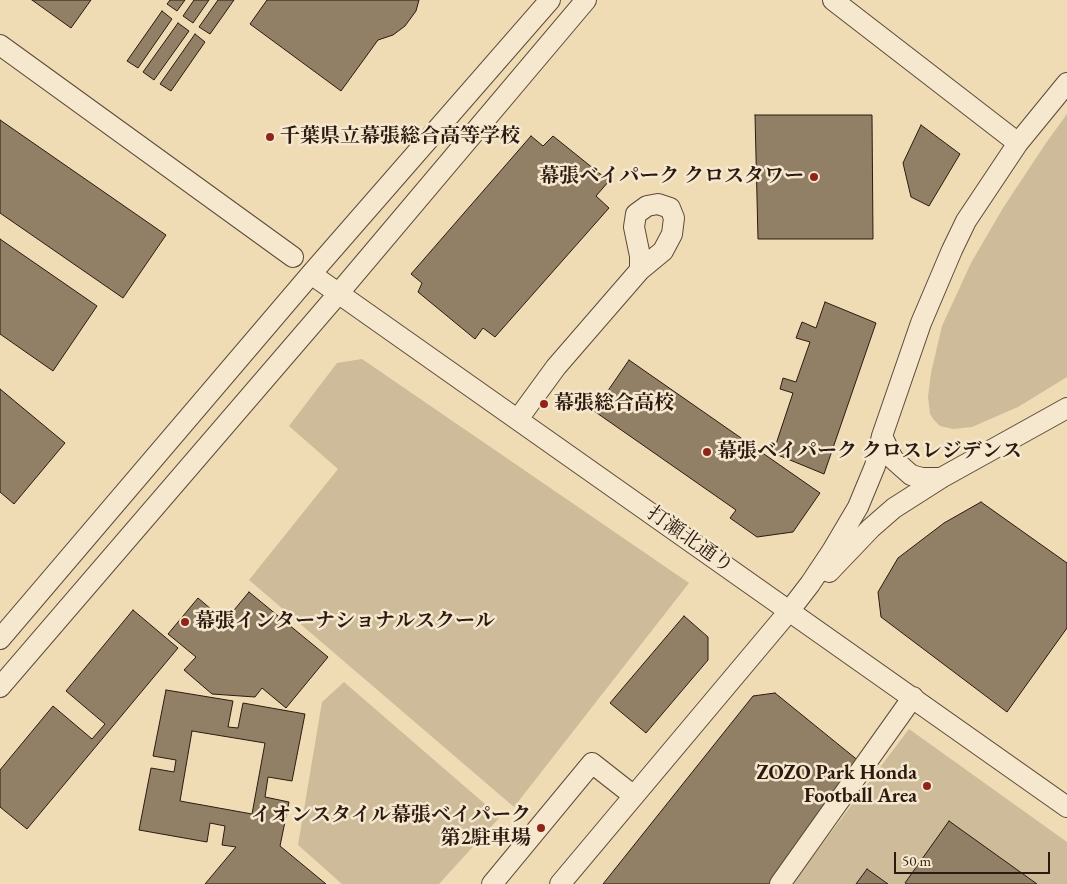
<!DOCTYPE html>
<html>
<head>
<meta charset="utf-8">
<style>
	body { margin:0 }
	#map { position:relative; width:1067px; height:884px; overflow:hidden; background:#efdcb5; font-family:"EB Garamond",serif }
	canvas { display:block }
	.scale { position:absolute; left:894px; top:852px; width:156px; height:22px; box-sizing:border-box; border:2px solid #2c1a10; border-top:0; padding-left:6px; font-size:15px; line-height:18px; white-space:nowrap; color:#2c1a10; -webkit-text-stroke:4px #f5e8cf; paint-order:stroke }
</style>
</head>
<body>
<div id="map">
<canvas width="1067" height="884"></canvas>
<div class="scale">50 m</div>
</div>
<script>
const context = document.querySelector('canvas').getContext('2d');
context.lineJoin = 'round';
function paint(path, color) {
  context.fillStyle = color;
  context.fill(path, 'evenodd');
}
function toPath(rows) {
  const path = new Path2D();
  for (const r of rows) {
    path.moveTo(r[0], r[1]);
    for (let i = 2; i < r.length; i += 2) path.lineTo(r[i], r[i + 1]);
  }
  return path;
}
function trace(path, color, width, dash) {
  context.strokeStyle = color;
  context.lineWidth = width;
  context.lineCap = dash ? 'butt' : 'round';
  context.setLineDash(dash || []);
  context.stroke(path);
}
function label(font, color, halo, rows, align = 'center') {
  context.font = font + ' "EB Garamond","Noto Serif JP",serif';
  context.lineWidth = 5;
  context.setLineDash([]);
  context.textBaseline = 'middle';
  context.strokeStyle = halo;
  context.fillStyle = color;
  for (const [text, x, y, turn = 0] of rows) {
    context.save();
    context.translate(x, y);
    context.rotate((+turn || 0) * Math.PI / 180);
    context.textAlign = isNaN(turn) ? turn : align;
    if (halo) context.strokeText(text, 0, 0);
    context.fillText(text, 0, 0);
    context.restore();
  }
}
const green = toPath([
	[1067,114,1067,377,1018,407,972,427,953,429,940,426,934,420,930,414,928,397,931,373,942,326,971,263,1003,208,1046,143],
	[362,359,689,583,514,807,249,580,338,469,289,426,337,363],
	[344,682,500,817,439,884,342,884,298,845,322,702],
	[909,729,1067,842,1067,884,792,884]
]);
const building = toPath([
	[32,0,91,0,71,28,32,0],
	[170,0,185,0,177,11,167,4,170,0],
	[194,0,209,0,193,23,183,16,194,0],
	[218,0,234,0,210,34,199,27,218,0],
	[267,0,419,0,416,11,405,26,393,35,378,40,341,91,250,24,267,0],
	[162,11,172,19,138,68,127,61,162,11],
	[178,23,189,31,154,80,143,72,178,23],
	[195,34,205,42,171,91,160,84,195,34],
	[755,115,872,115,873,239,758,239,755,115],
	[0,120,166,235,123,298,0,213,0,120],
	[921,125,960,154,929,206,911,197,903,163,921,125],
	[531,136,543,146,553,136,609,181,596,196,609,208,495,337,483,328,475,339,418,292,422,283,411,274,531,136],
	[0,239,97,306,53,371,0,334,0,239],
	[825,302,876,323,824,474,773,453,793,393,780,389,783,378,796,382,810,342,796,338,802,322,816,328,825,302],
	[629,360,820,493,793,532,757,537,730,518,736,510,594,411,629,360],
	[0,389,65,443,14,504,0,492,0,389],
	[981,502,1067,563,1067,628,1007,712,881,617,878,592,898,558,944,523,981,502],
	[249,592,328,657,286,708,262,688,255,697,212,694,184,670,196,657,168,634,198,598,225,621,249,592],
	[133,610,178,648,27,829,0,807,0,770,53,706,92,739,105,724,66,691,133,610],
	[684,616,708,637,708,660,646,733,610,703,684,616],
	[166,690,233,701,228,727,238,728,243,703,305,714,292,781,268,777,265,797,289,802,280,846,326,884,205,884,236,847,222,845,225,826,210,823,207,842,139,830,151,768,174,772,176,760,153,756,166,690],
	[192,731,265,743,252,814,180,801,192,731],
	[775,693,860,762,770,884,603,884,753,696,775,693],
	[949,821,1037,884,907,884,905,883,949,821],
	[867,869,888,884,856,884,867,869]
]);
const minor = toPath([
	[833,0,1018,143],
	[0,45,293,257],
	[311,274,1067,807],
	[518,419,556,367,640,270,640,256,634,227,636,214,647,206,658,204,670,208,674,218,672,234,663,251,640,270],
	[882,436,893,459,911,475,922,478,941,478],
	[829,572,871,528,894,508,941,478,1067,408],
	[0,639,311,274,550,0],
	[0,687,338,294,586,0],
	[492,884,592,763,634,796],
	[560,884,790,610,810,584,832,551,858,507,875,466,882,436,921,323,952,250,966,221,1018,143,1067,83],
	[780,884,913,697]
]);
const markers = [
	[270,137,5,"#8f2418"],
	[814,177,5,"#8f2418"],
	[544,404,5,"#8f2418"],
	[707,452,5,"#8f2418"],
	[185,622,5,"#8f2418"],
	[927,786,5,"#8f2418"],
	[541,828,5,"#8f2418"]
];
const poiNames = [
	["千葉県立幕張総合高等学校",280,137],
	["幕張ベイパーク クロスタワー",804,177,"right"],
	["幕張総合高校",554,404],
	["幕張ベイパーク クロスレジデンス",717,452],
	["幕張インターナショナルスクール",195,622],
	["ZOZO Park Honda",917,774,"right"],
	["Football Area",917,797,"right"],
	["イオンスタイル幕張ベイパーク",531,816,"right"],
	["第2駐車場",531,839,"right"]
];
const streetNames = [
	["打瀬北通り",690,540,35]
];
paint(green, '#cebb99');
paint(building, '#917f66');
trace(building, '#2c1a10', 1);
trace(minor, '#5d4a39', 22);
trace(minor, '#f5e8cf', 20);
for (const [x, y, r, color] of markers) {
  const dot = new Path2D();
  dot.arc(x, y, r, 0, 2 * Math.PI);
  context.fillStyle = color;
  context.fill(dot);
  trace(dot, '#f5e8cf', 2);
}
label('bold 20px', '#2c1a10', '#f5e8cf', poiNames, 'left');
label('20px', '#2c1a10', '#f5e8cf', streetNames);
</script>
</body>
</html>
